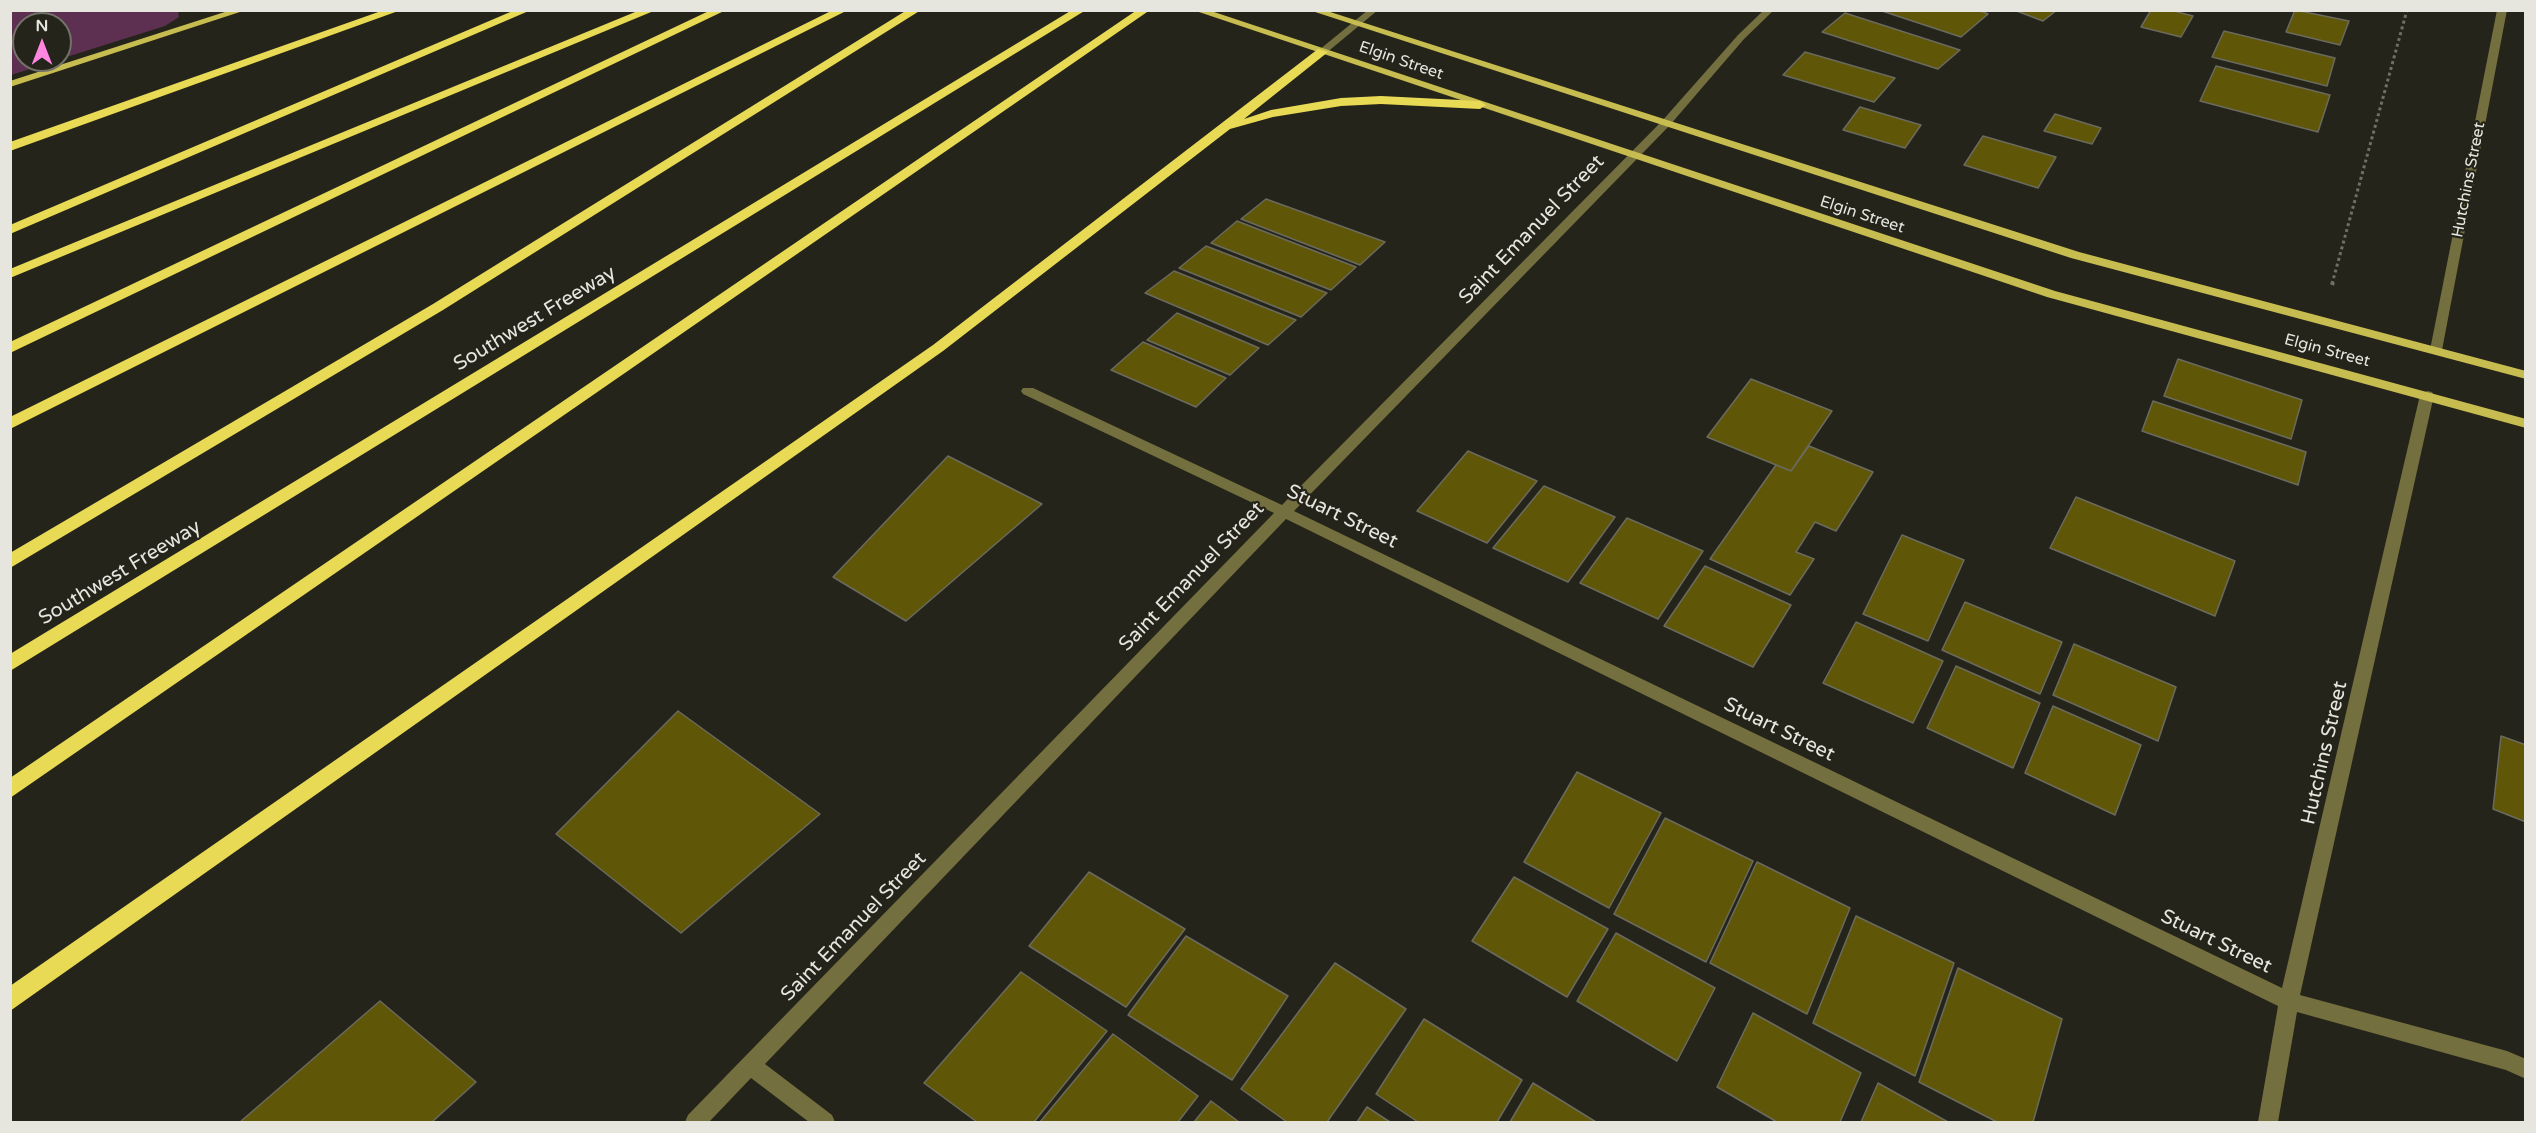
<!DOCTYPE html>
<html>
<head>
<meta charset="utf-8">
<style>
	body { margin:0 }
	#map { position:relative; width:2536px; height:1133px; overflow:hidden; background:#25241a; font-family:"Varela Round",sans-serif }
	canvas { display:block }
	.frame { position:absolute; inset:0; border:12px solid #e6e6df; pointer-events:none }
	.north { position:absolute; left:12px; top:12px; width:60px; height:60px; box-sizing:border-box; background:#25241a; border:2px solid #727269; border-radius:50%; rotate:0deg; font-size:16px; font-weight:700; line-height:24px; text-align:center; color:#e6e6df }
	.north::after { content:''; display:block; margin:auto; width:21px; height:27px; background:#fe85e0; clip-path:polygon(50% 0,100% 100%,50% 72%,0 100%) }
</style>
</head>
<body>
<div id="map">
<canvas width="2536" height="1133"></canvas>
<div class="frame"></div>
<div class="north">N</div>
</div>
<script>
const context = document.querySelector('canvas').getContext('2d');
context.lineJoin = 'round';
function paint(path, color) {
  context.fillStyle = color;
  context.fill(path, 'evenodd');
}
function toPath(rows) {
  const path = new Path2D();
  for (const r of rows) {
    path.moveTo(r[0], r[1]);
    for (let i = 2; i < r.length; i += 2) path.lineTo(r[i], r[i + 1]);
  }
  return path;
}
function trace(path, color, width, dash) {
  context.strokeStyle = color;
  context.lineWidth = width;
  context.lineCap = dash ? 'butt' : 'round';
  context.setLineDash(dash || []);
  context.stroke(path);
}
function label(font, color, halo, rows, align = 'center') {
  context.font = font + ' "Varela Round",sans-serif';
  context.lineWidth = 4.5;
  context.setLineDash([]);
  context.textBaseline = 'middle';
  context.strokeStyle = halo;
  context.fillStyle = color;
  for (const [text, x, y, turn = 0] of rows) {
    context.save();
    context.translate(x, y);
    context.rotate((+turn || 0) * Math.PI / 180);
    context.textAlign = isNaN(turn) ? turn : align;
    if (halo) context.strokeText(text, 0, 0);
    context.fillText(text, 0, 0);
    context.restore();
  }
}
const green = toPath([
	[178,11,179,17,165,26,60,59,60,24,24,24,24,60,58,60,11,75,11,11]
]);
const building = toPath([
	[1879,10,1978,10,1988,14,1961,37,1879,10],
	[2014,10,2057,10,2043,21,2014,10],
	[2151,10,2170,10,2193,16,2181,37,2141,27,2151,10],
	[2295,10,2349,21,2340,45,2286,32,2295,10],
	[1845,13,1960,50,1938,69,1822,32,1845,13],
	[2224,31,2335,58,2327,86,2212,57,2224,31],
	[1805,52,1895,78,1874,102,1783,75,1805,52],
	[2216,66,2330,95,2318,132,2200,101,2216,66],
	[1860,107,1921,125,1905,148,1843,130,1860,107],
	[2055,114,2101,128,2092,144,2044,131,2055,114],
	[1983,136,2056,157,2038,188,1964,165,1983,136],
	[1266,199,1385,242,1360,265,1241,219,1266,199],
	[1237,221,1356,267,1331,290,1211,243,1237,221],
	[1206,246,1327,293,1301,317,1179,268,1206,246],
	[1174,271,1296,320,1268,345,1145,293,1174,271],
	[1177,313,1259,348,1230,375,1147,340,1177,313],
	[1143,342,1226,378,1196,407,1111,370,1143,342],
	[2178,359,2302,400,2291,439,2164,396,2178,359],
	[1751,379,1832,411,1791,471,1707,437,1751,379],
	[2153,401,2306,452,2298,485,2142,431,2153,401],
	[1809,446,1873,472,1836,531,1815,522,1796,552,1814,559,1790,595,1710,559,1776,465,1791,471,1809,446],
	[1468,451,1537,481,1487,543,1417,511,1468,451],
	[948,456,1042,504,906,621,833,577,948,456],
	[1544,486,1615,517,1568,582,1493,548,1544,486],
	[2076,497,2235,561,2215,616,2050,548,2076,497],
	[1627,518,1703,551,1658,619,1580,583,1627,518],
	[1902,535,1964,560,1928,641,1863,614,1902,535],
	[1705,566,1791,605,1753,667,1664,626,1705,566],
	[1965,602,2062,642,2040,694,1942,650,1965,602],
	[1856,622,1943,661,1913,723,1823,683,1856,622],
	[2074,644,2176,687,2158,741,2053,695,2074,644],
	[1956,666,2040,703,2013,768,1927,728,1956,666],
	[2053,706,2141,745,2115,815,2025,773,2053,706],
	[678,711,820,814,681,933,556,834,678,711],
	[2501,736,2526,745,2526,822,2493,809,2501,736],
	[1577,772,1661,813,1609,908,1524,862,1577,772],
	[1665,818,1753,861,1706,962,1614,914,1665,818],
	[1757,862,1850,908,1807,1014,1710,963,1757,862],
	[1089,872,1185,929,1126,1007,1029,946,1089,872],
	[1514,877,1608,929,1567,997,1472,941,1514,877],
	[1856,916,1954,963,1915,1076,1813,1023,1856,916],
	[1616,933,1715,988,1677,1061,1577,1001,1616,933],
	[1186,936,1288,996,1232,1080,1128,1015,1186,936],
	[1335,963,1406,1009,1327,1122,1287,1122,1241,1089,1335,963],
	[1958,968,2062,1019,2033,1122,1997,1122,1919,1082,1958,968],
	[1021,972,1107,1031,1034,1122,977,1122,924,1083,1021,972],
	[380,1001,476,1082,432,1122,240,1122,380,1001],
	[1753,1013,1861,1073,1840,1122,1777,1122,1717,1087,1753,1013],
	[1424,1019,1522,1080,1497,1122,1418,1122,1376,1094,1424,1019],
	[1113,1034,1198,1096,1178,1122,1040,1122,1113,1034],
	[1533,1083,1596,1122,1510,1122,1533,1083],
	[1878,1083,1948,1122,1861,1122,1878,1083],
	[1211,1101,1239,1122,1194,1122,1211,1101],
	[1367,1107,1390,1122,1357,1122,1367,1107]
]);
const pathFar1 = toPath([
	[2332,284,2407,10]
]);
const path = toPath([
	[2332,285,2333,282]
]);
const minor = toPath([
	[1368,10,1378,10,1325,54,1319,54,1319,50,1368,10],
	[1764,10,1774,10,1744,39,1670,125,1294,511,2282,988,2420,395,2427,391,2432,392,2434,395,2300,995,2507,1051,2526,1059,2526,1079,2506,1070,2297,1012,2278,1122,2258,1122,2278,1006,1286,519,765,1064,832,1115,835,1122,809,1122,751,1078,709,1122,685,1122,688,1115,1274,513,1023,394,1021,391,1023,388,1033,388,1282,505,1662,121,1738,35,1764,10],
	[2497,10,2507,10,2442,350,2436,354,2430,350,2497,10]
]);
const major = toPath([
	[231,10,246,10,10,87,10,81,231,10],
	[1193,10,1208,10,2055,291,2526,419,2526,428,2047,297,1193,10],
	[1309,10,1324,10,2079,252,2526,371,2526,379,2071,258,1309,10]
]);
const highway = toPath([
	[384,10,401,10,10,151,10,142,384,10],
	[515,10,531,10,10,234,10,225,515,10],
	[640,10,656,10,10,278,10,269,640,10],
	[711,10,726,10,10,353,10,342,711,10],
	[833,10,848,10,10,429,10,417,833,10],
	[907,10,921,10,443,310,10,568,10,553,433,304,907,10],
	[1072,10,1086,10,10,671,10,654,1072,10],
	[1137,10,1150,10,10,798,10,778,1137,10],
	[1318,49,1328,52,1244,119,1271,110,1341,98,1381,96,1480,101,1486,105,1480,109,1381,104,1341,106,1273,117,1230,129,943,351,10,1011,10,986,933,345,1318,49]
]);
const farStreetnames = [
	["Elgin Street",1401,61,19],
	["Hutchins Street",2469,180,-79],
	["Elgin Street",1862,215,18],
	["Elgin Street",2327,351,15]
];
const streetNames = [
	["Saint Emanuel Street",1532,230,-46],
	["Southwest Freeway",535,319,-31],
	["Stuart Street",1342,517,26],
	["Southwest Freeway",120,573,-31],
	["Saint Emanuel Street",1192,577,-46],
	["Stuart Street",1779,730,26],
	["Hutchins Street",2325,753,-77],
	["Saint Emanuel Street",854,927,-46],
	["Stuart Street",2216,942,26]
];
paint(green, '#5d3051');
paint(building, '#5f5707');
trace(building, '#6b6a5f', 1.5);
trace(pathFar1, '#706f66', 3, [3, 3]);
trace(path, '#706f66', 4, [4.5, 4.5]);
paint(minor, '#746f3f');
paint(major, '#c7bc50');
paint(highway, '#e8da55');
label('16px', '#e6e6df', '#25241a', farStreetnames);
label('20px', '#e6e6df', '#25241a', streetNames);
</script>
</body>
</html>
